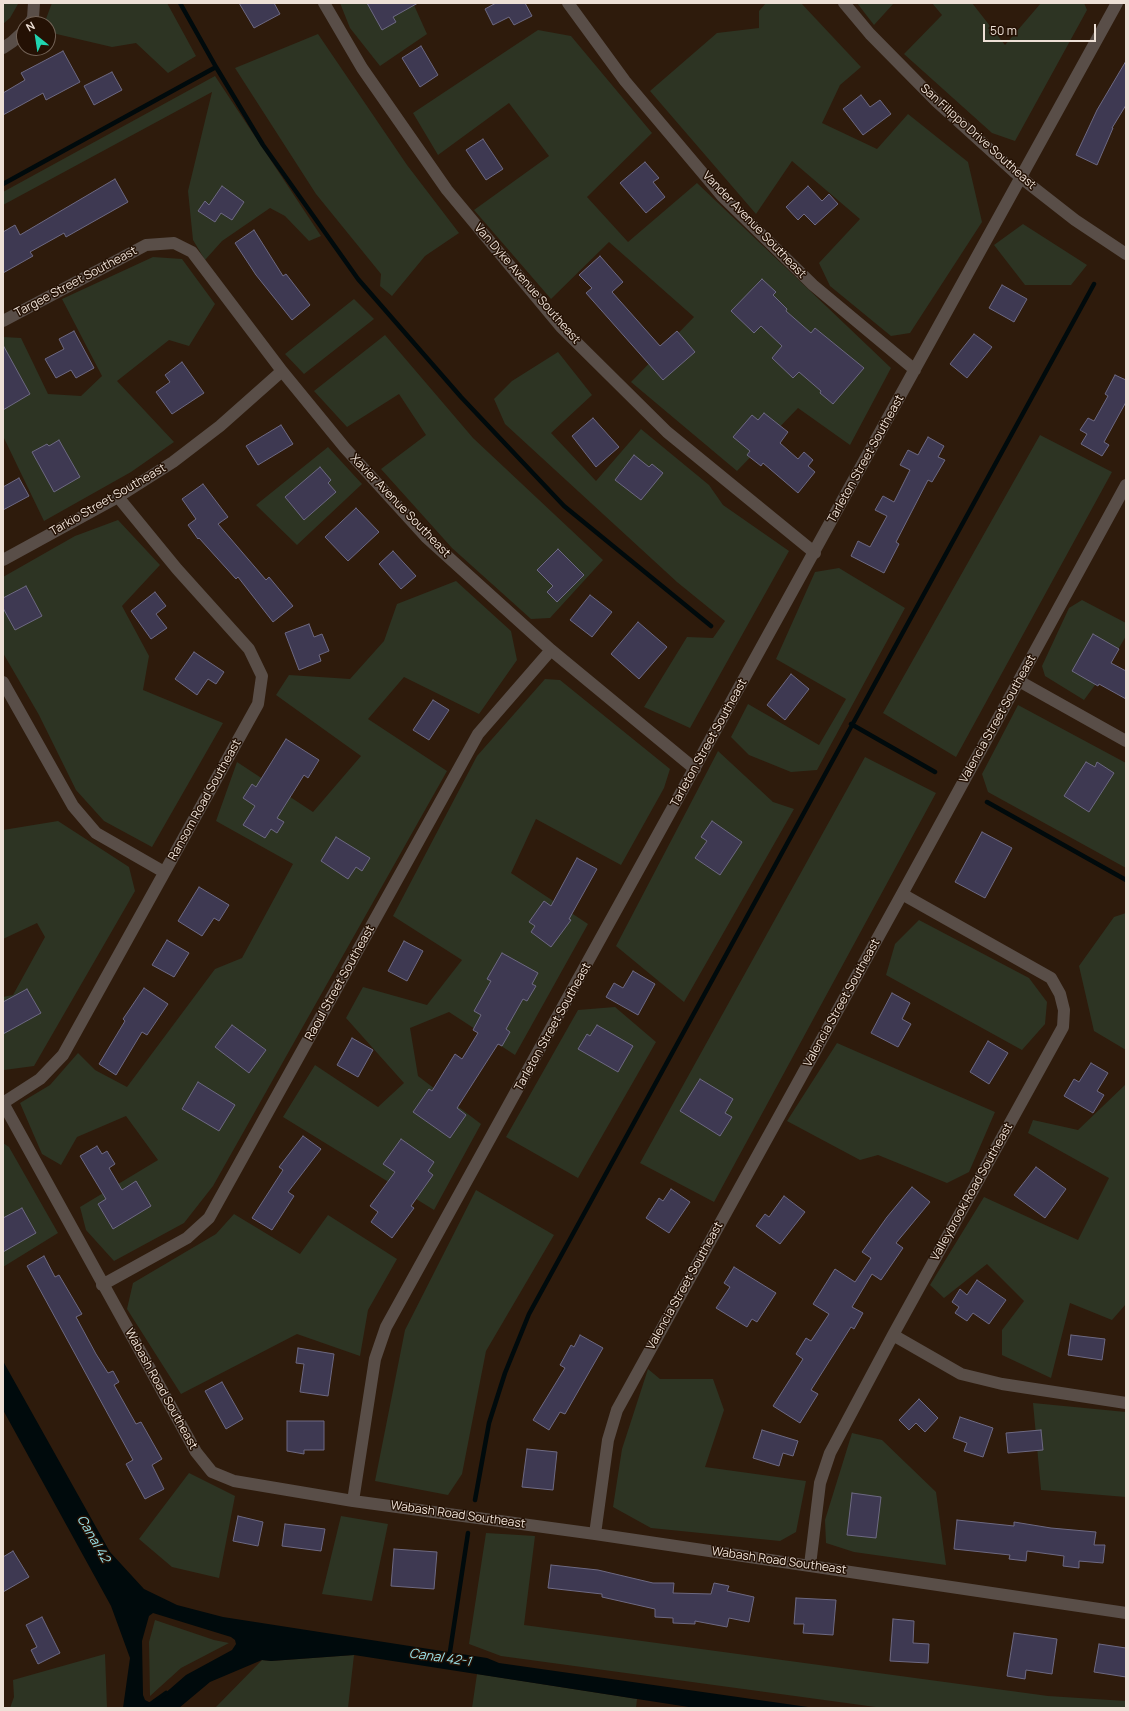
<!DOCTYPE html>
<html>
<head>
<meta charset="utf-8">
<style>
	body { margin:0 }
	#map { position:relative; width:1129px; height:1711px; overflow:hidden; background:#2e1b0c; font-family:Manrope,sans-serif }
	canvas { display:block }
	.frame { position:absolute; inset:0; border:4px solid #ede0d6; pointer-events:none }
	.north { position:absolute; left:16px; top:16px; width:40px; height:40px; box-sizing:border-box; background:#241104; border:1px solid #746458; border-radius:50%; rotate:330deg; font-size:11px; font-weight:700; line-height:16px; text-align:center; color:#ede0d6 }
	.north::after { content:''; display:block; margin:auto; width:14px; height:18px; background:#20d5b0; clip-path:polygon(50% 0,100% 100%,50% 72%,0 100%) }
	.scale { position:absolute; left:983px; top:24px; width:113px; height:18px; box-sizing:border-box; border:2px solid #ede0d6; border-top:0; padding-left:5px; font-size:12px; line-height:14px; white-space:nowrap; color:#ede0d6; -webkit-text-stroke:3px #241104; paint-order:stroke }
</style>
</head>
<body>
<div id="map">
<canvas width="1129" height="1711"></canvas>
<div class="frame"></div>
<div class="north">N</div>
<div class="scale">50 m</div>
</div>
<script>
const context = document.querySelector('canvas').getContext('2d');
context.lineJoin = 'round';
function paint(path, color) {
  context.fillStyle = color;
  context.fill(path, 'evenodd');
}
function toPath(rows) {
  const path = new Path2D();
  for (const r of rows) {
    path.moveTo(r[0], r[1]);
    for (let i = 2; i < r.length; i += 2) path.lineTo(r[i], r[i + 1]);
  }
  return path;
}
function trace(path, color, width, dash) {
  context.strokeStyle = color;
  context.lineWidth = width;
  context.lineCap = dash ? 'butt' : 'round';
  context.setLineDash(dash || []);
  context.stroke(path);
}
function label(font, color, halo, rows, align = 'center') {
  context.font = font + ' Manrope,sans-serif';
  context.lineWidth = 3;
  context.setLineDash([]);
  context.textBaseline = 'middle';
  context.strokeStyle = halo;
  context.fillStyle = color;
  for (const [text, x, y, turn = 0] of rows) {
    context.save();
    context.translate(x, y);
    context.rotate((+turn || 0) * Math.PI / 180);
    context.textAlign = isNaN(turn) ? turn : align;
    if (halo) context.strokeText(text, 0, 0);
    context.fillText(text, 0, 0);
    context.restore();
  }
}
const green = toPath([
	[3,3,18,4,10,18,3,24],
	[52,3,167,3,196,56,168,73,136,43,112,47,48,32,48,24,44,24],
	[340,3,413,3,427,34,380,66,350,28],
	[766,3,801,3,861,67,840,85,822,123,877,149,908,114,968,162,982,222,910,333,891,336,830,286,819,263,860,219,792,161,756,214,650,91,717,33,759,28,759,11],
	[857,3,894,3,874,25],
	[932,3,972,3,1005,45,1041,3,1084,3,1087,10,1015,141,992,133,904,54,942,15],
	[538,30,571,36,652,133,587,197,628,242,697,183,891,368,850,445,798,408,737,471,631,382,694,317,609,242,551,299,474,210,549,156,509,103,438,155,413,113],
	[318,34,407,165,459,233,425,256,392,296,380,286,381,274,316,194,235,68],
	[215,76,321,236,309,241,285,216,270,208,222,241,205,260,193,240,188,191,212,92,3,205,3,192],
	[1023,224,1087,265,1071,285,1025,285,994,245],
	[153,257,182,259,215,304,189,346,169,340,117,381,174,442,131,472,44,521,3,436,3,337,21,338,48,394,81,396,102,376,62,299],
	[354,299,374,319,304,374,285,354],
	[385,335,473,438,603,560,550,618,531,619,452,548,381,469,426,435,399,394,347,427,314,391],
	[558,352,592,395,551,433,596,481,641,429,709,485,723,505,789,551,690,728,644,707,687,637,713,638,725,621,677,582,505,424,494,399,512,381],
	[1040,435,1112,472,956,757,883,713],
	[328,447,362,484,297,545,256,505],
	[118,520,160,565,122,606,149,656,143,690,223,723,152,847,104,821,76,790,39,715,3,653,3,577,75,536],
	[839,568,905,608,817,770,791,772,749,755,731,737,748,704,819,745,846,699,776,659,815,572],
	[456,581,511,631,517,660,479,714,404,677,368,719,447,771,213,1186,184,1223,114,1261,86,1230,80,1207,158,1160,126,1116,77,1137,61,1165,42,1154,20,1103,50,1085,78,1053,95,1070,127,1087,215,969,242,958,293,864,216,821,237,762,313,812,361,756,276,695,289,675,350,679,384,641,397,604],
	[1082,600,1126,623,1126,636,1106,670,1084,700,1045,676,1042,666,1069,608],
	[545,679,560,680,670,769,664,788,621,865,536,819,511,873,588,924,515,1055,449,1012,410,1028,418,1076,481,1124,434,1210,283,1117,315,1065,378,1107,404,1083,346,1018,363,987,427,1005,462,960,393,916,477,756],
	[1018,705,1126,763,1126,868,988,792,982,774],
	[718,751,773,802,794,809,684,1002,616,946],
	[865,757,936,793,714,1202,640,1163],
	[58,821,129,867,135,891,34,1066,4,1070,3,997,13,995,45,937,37,923,3,939,3,830],
	[1126,913,1126,1050,1094,1031,1079,966,1114,917],
	[919,920,1029,978,1047,1002,1045,1024,1022,1050,886,975,895,944],
	[615,1007,656,1042,578,1178,506,1137,578,1010],
	[837,1043,995,1112,969,1172,947,1183,878,1155,860,1160,787,1121],
	[1126,1084,1126,1304,1112,1320,1070,1303,1051,1378,1002,1355,1002,1330,1024,1301,987,1264,944,1298,930,1285,984,1197,1078,1240,1109,1178,1028,1133,1033,1120,1078,1130],
	[3,1143,9,1147,58,1233,3,1267],
	[476,1190,554,1235,486,1351,462,1474,448,1495,375,1481,405,1330],
	[234,1214,300,1254,328,1215,397,1259,368,1310,360,1356,297,1334,181,1394,127,1309,133,1283,216,1234],
	[648,1369,660,1379,713,1379,724,1410,705,1467,806,1481,796,1532,780,1541,651,1528,613,1507,622,1449],
	[1033,1403,1126,1412,1126,1497,1041,1490],
	[852,1433,882,1440,936,1492,946,1565,854,1552,826,1543,825,1520],
	[189,1473,235,1496,219,1578,172,1567,139,1539],
	[341,1516,388,1524,372,1601,322,1594],
	[486,1533,535,1536,524,1625,1048,1696,1126,1701,1126,1708,883,1708,501,1656,469,1644],
	[155,1620,214,1640,229,1643,181,1668,150,1696,149,1642],
	[105,1654,107,1708,10,1708,14,1697,13,1680],
	[354,1655,348,1708,215,1708,262,1660,271,1661],
	[477,1674,637,1699,636,1708,472,1708]
]);
const water = toPath([
	[3,1361,110,1552,144,1589,177,1605,223,1617,487,1658,499,1663,815,1708,695,1708,354,1655,271,1661,262,1660,210,1682,179,1708,123,1708,130,1658,111,1606,3,1410],
	[153,1613,231,1637,235,1640,236,1644,232,1650,186,1675,155,1702,151,1703,145,1700,143,1695,142,1641,149,1616]
]);
const stream = toPath([
	[180,3,216,67,263,145,358,279,461,397,564,506,711,626],
	[3,184,216,67],
	[851,724,935,772],
	[987,802,1126,880],
	[475,1500,489,1423,505,1373,529,1314,1094,284],
	[449,1658,468,1533],
	[145,1708,166,1693]
]);
const building = toPath([
	[239,3,274,3,280,14,254,28,239,3],
	[367,3,418,3,393,17,396,22,382,30,367,3],
	[496,3,525,3,532,16,514,25,509,17,493,25,485,9,496,3],
	[421,46,438,75,420,87,402,58,421,46],
	[63,51,80,82,46,100,43,93,3,115,3,93,25,80,21,73,63,51],
	[1126,61,1126,105,1112,128,1113,128,1097,165,1076,155,1097,110,1126,61],
	[112,72,122,90,94,105,84,86,112,72],
	[861,95,870,107,880,100,891,114,863,135,843,109,861,95],
	[483,139,503,169,486,180,466,150,483,139],
	[645,162,659,178,653,182,665,197,646,213,620,183,645,162],
	[115,179,128,202,66,237,64,233,30,252,33,256,3,273,3,232,15,225,20,235,115,179],
	[222,186,244,202,232,220,221,213,215,222,198,211,205,201,209,205,222,186],
	[808,186,822,201,829,194,838,204,815,225,804,214,798,220,786,207,808,186],
	[254,230,283,276,286,274,310,305,292,320,256,275,235,243,254,230],
	[600,256,623,282,612,292,660,346,677,331,695,352,663,380,586,293,592,288,579,275,600,256],
	[762,279,776,292,773,295,787,309,786,311,811,333,815,328,864,368,833,404,820,393,821,391,799,372,793,378,772,358,782,346,761,326,754,333,731,311,762,279],
	[1002,285,1027,299,1014,322,989,308,1002,285],
	[74,331,94,368,76,378,71,370,56,378,45,359,64,349,59,339,74,331],
	[974,334,992,347,967,378,950,364,974,334],
	[3,345,30,394,3,410,3,345],
	[182,362,204,393,172,414,156,392,170,382,165,375,182,362],
	[1115,375,1126,380,1126,402,1104,442,1109,445,1102,456,1081,444,1087,434,1080,430,1088,418,1094,421,1108,396,1105,394,1115,375],
	[764,413,788,432,780,443,798,459,804,452,813,460,808,466,815,472,798,493,763,463,761,466,747,455,750,451,733,437,752,415,758,420,764,413],
	[593,418,619,447,596,467,572,436,593,418],
	[281,425,293,444,258,465,246,446,281,425],
	[928,437,944,446,938,457,945,460,932,482,928,480,896,542,899,544,884,573,851,556,858,541,870,547,887,516,875,510,883,496,894,502,910,470,900,465,908,450,918,455,928,437],
	[59,440,80,477,54,492,32,452,47,444,49,446,59,440],
	[634,455,649,467,652,464,663,473,641,500,615,480,634,455],
	[320,467,331,480,328,483,336,492,304,520,285,497,320,467],
	[19,478,29,496,3,510,3,487,19,478],
	[203,484,228,517,218,524,266,580,269,577,293,606,273,622,238,577,236,579,199,538,198,539,188,525,196,519,182,499,203,484],
	[356,508,379,532,348,561,325,537,356,508],
	[558,549,584,575,557,602,547,592,553,586,537,570,558,549],
	[393,551,416,576,401,589,379,564,393,551],
	[26,586,42,616,15,630,3,608,3,598,26,586],
	[155,592,166,606,156,614,167,628,151,639,131,611,155,592],
	[590,595,612,612,592,637,570,620,590,595],
	[638,622,667,647,639,679,611,654,638,622],
	[309,624,314,637,322,634,329,651,319,655,321,661,299,670,285,633,309,624],
	[1093,634,1119,649,1111,663,1126,671,1126,699,1099,684,1098,686,1072,671,1093,634],
	[194,652,224,672,216,684,208,679,197,695,175,679,194,652],
	[791,674,809,689,785,720,767,705,791,674],
	[433,700,449,710,429,740,413,730,433,700],
	[286,739,319,760,308,778,304,775,277,818,284,822,277,833,271,829,265,838,243,825,255,806,243,798,252,784,256,787,286,739],
	[1086,762,1095,767,1097,762,1114,773,1089,812,1064,796,1086,762],
	[712,821,742,842,720,875,695,858,707,841,701,837,712,821],
	[982,832,1012,848,985,898,955,882,982,832],
	[336,837,370,858,362,871,356,867,348,879,321,861,336,837],
	[577,858,597,869,569,919,571,920,551,947,531,932,535,926,529,922,544,901,551,906,577,858],
	[199,887,229,905,219,921,214,918,202,936,178,921,199,887],
	[167,940,189,953,174,977,152,965,167,940],
	[404,941,423,951,407,981,388,971,404,941],
	[502,953,538,973,532,984,536,986,527,1001,523,999,506,1029,510,1032,502,1046,498,1044,457,1108,466,1115,450,1138,413,1112,429,1089,432,1091,455,1054,462,1059,478,1033,473,1030,481,1015,474,1011,491,981,487,979,502,953],
	[633,971,655,984,638,1015,606,997,614,983,623,988,633,971],
	[144,988,168,1004,147,1035,142,1032,116,1075,99,1064,125,1021,123,1019,144,988],
	[27,989,41,1013,3,1034,3,1002,27,989],
	[892,993,910,1003,902,1019,911,1024,898,1047,871,1033,892,993],
	[232,1025,266,1050,249,1073,215,1047,232,1025],
	[597,1025,633,1046,618,1072,578,1049,587,1034,590,1036,597,1025],
	[352,1038,373,1050,358,1077,337,1065,352,1038],
	[988,1041,1008,1053,989,1084,970,1072,988,1041],
	[1091,1063,1108,1073,1097,1091,1104,1095,1093,1113,1064,1096,1074,1079,1079,1082,1091,1063],
	[700,1079,733,1099,725,1113,732,1117,720,1136,680,1111,700,1079],
	[198,1082,235,1105,219,1131,182,1109,198,1082],
	[303,1136,321,1149,288,1192,294,1196,272,1230,252,1218,283,1170,279,1167,303,1136],
	[401,1139,434,1162,428,1171,433,1175,411,1206,414,1208,392,1238,371,1222,378,1212,370,1206,395,1172,383,1164,401,1139],
	[97,1146,102,1154,107,1151,115,1164,109,1168,122,1190,136,1181,151,1206,113,1229,98,1204,106,1199,80,1156,97,1146],
	[1036,1167,1066,1189,1045,1218,1014,1195,1036,1167],
	[912,1187,930,1202,896,1243,903,1248,881,1280,872,1274,852,1307,863,1313,854,1329,851,1327,811,1390,818,1394,800,1423,773,1406,803,1359,796,1354,806,1338,811,1341,829,1314,813,1304,835,1269,855,1282,871,1258,862,1252,887,1217,912,1187],
	[671,1189,690,1202,669,1233,646,1218,659,1198,663,1201,671,1189],
	[784,1196,805,1212,780,1244,756,1226,765,1214,769,1217,784,1196],
	[22,1208,36,1233,3,1252,3,1218,22,1208],
	[44,1256,55,1277,59,1275,82,1314,76,1317,96,1354,108,1373,113,1371,119,1382,114,1385,136,1424,141,1422,162,1459,152,1465,164,1489,145,1499,126,1464,133,1460,27,1266,44,1256],
	[734,1267,776,1293,757,1322,752,1319,747,1327,716,1308,730,1287,724,1283,734,1267],
	[977,1280,1006,1300,989,1324,973,1313,967,1321,955,1313,959,1307,952,1302,960,1289,967,1295,977,1280],
	[580,1335,603,1348,565,1414,560,1412,549,1430,533,1420,565,1368,560,1365,571,1345,574,1347,580,1335],
	[1071,1335,1105,1339,1102,1360,1068,1355,1071,1335],
	[298,1348,334,1354,328,1396,300,1392,304,1364,296,1363,298,1348],
	[222,1382,243,1419,226,1429,205,1391,222,1382],
	[919,1399,938,1418,925,1432,916,1423,909,1430,899,1420,919,1399],
	[960,1417,993,1428,983,1457,964,1451,967,1443,953,1438,960,1417],
	[287,1421,324,1421,324,1450,304,1450,304,1454,287,1451,287,1421],
	[762,1430,798,1441,793,1456,783,1453,779,1466,753,1458,762,1430],
	[1041,1430,1043,1450,1008,1453,1006,1433,1041,1430],
	[527,1449,557,1452,553,1490,522,1487,527,1449],
	[852,1493,881,1497,876,1538,847,1535,852,1493],
	[238,1516,263,1522,258,1546,233,1541,238,1516],
	[957,1520,1014,1526,1014,1522,1051,1528,1096,1532,1094,1545,1105,1545,1103,1563,1079,1561,1079,1568,1063,1566,1064,1556,1027,1551,1026,1561,1009,1559,1010,1555,954,1549,957,1520],
	[285,1524,325,1529,321,1551,282,1546,285,1524],
	[394,1549,437,1552,434,1589,391,1586,394,1549],
	[13,1551,29,1577,3,1592,3,1557,13,1551],
	[551,1565,598,1570,653,1583,674,1583,673,1593,711,1594,714,1583,729,1586,727,1591,754,1597,749,1622,729,1618,727,1627,695,1621,695,1624,673,1623,673,1618,655,1617,655,1609,602,1597,602,1594,548,1588,551,1565],
	[796,1598,836,1600,833,1635,803,1633,804,1624,794,1624,796,1598],
	[42,1617,60,1653,38,1664,31,1650,37,1647,26,1625,42,1617],
	[893,1619,914,1621,913,1643,929,1644,928,1663,890,1661,893,1619],
	[1014,1633,1057,1639,1052,1674,1026,1670,1025,1679,1007,1676,1014,1633],
	[1099,1644,1126,1648,1126,1677,1094,1672,1099,1644]
]);
const minor = toPath([
	[324,3,362,68,447,190,561,327,667,432,815,553],
	[568,3,625,81,722,196,813,285,915,370],
	[29,24,33,18,34,3],
	[3,48,12,42,24,31],
	[3,321,146,245,174,243,192,252,282,371,345,448,426,537,551,650,695,769],
	[3,560,118,497,173,462,220,426,282,371],
	[1019,681,1126,741],
	[3,682,73,806,96,833,164,872],
	[3,1103,196,1452,212,1472,234,1481,353,1501,595,1534,1126,1613],
	[3,1103,40,1079,63,1055,258,704,262,676,249,649,177,569,118,497],
	[102,1285,187,1238,209,1218,478,734,551,650],
	[893,1335,961,1374,1002,1384,1126,1403],
	[353,1501,375,1359,386,1327,1117,3],
	[595,1534,608,1440,617,1410,902,894,1126,485],
	[810,1565,820,1483,830,1453,893,1335,1063,1027,1064,1010,1060,994,1051,978,902,894]
]);
const tertiary = toPath([
	[844,3,870,34,936,101,1020,177,1075,220,1126,254]
]);
const streetNames = [
	["San Filippo Drive Southeast",978,137,42],
	["Vander Avenue Southeast",754,225,46],
	["Targee Street Southeast",76,282,-28],
	["Van Dyke Avenue Southeast",527,284,49],
	["Tarleton Street Southeast",866,459,-61],
	["Tarkio Street Southeast",108,500,-30],
	["Xavier Avenue Southeast",400,506,46],
	["Valencia Street Southeast",998,719,-61],
	["Tarleton Street Southeast",709,743,-61],
	["Ransom Road Southeast",205,800,-61],
	["Raoul Street Southeast",340,983,-61],
	["Valencia Street Southeast",842,1003,-61],
	["Tarleton Street Southeast",553,1027,-61],
	["Valleybrook Road Southeast",972,1192,-61],
	["Valencia Street Southeast",685,1286,-61],
	["Wabash Road Southeast",161,1389,61],
	["Wabash Road Southeast",458,1515,8],
	["Wabash Road Southeast",779,1561,8]
];
const waterNames = [
	["Canal 42",93,1539,60],
	["Canal 42-1",440,1658,8]
];
paint(green, '#2d3423');
paint(water, '#000a0c');
trace(stream, '#000a0c', 4.5);
paint(building, '#3e3952');
trace(building, '#6d6982', 1);
trace(minor, '#594e48', 12);
trace(tertiary, '#594e48', 12);
label('12px', '#ede0d6', '#241104', streetNames);
label('italic 13px', '#99e2ea', '#241104', waterNames);
</script>
</body>
</html>
